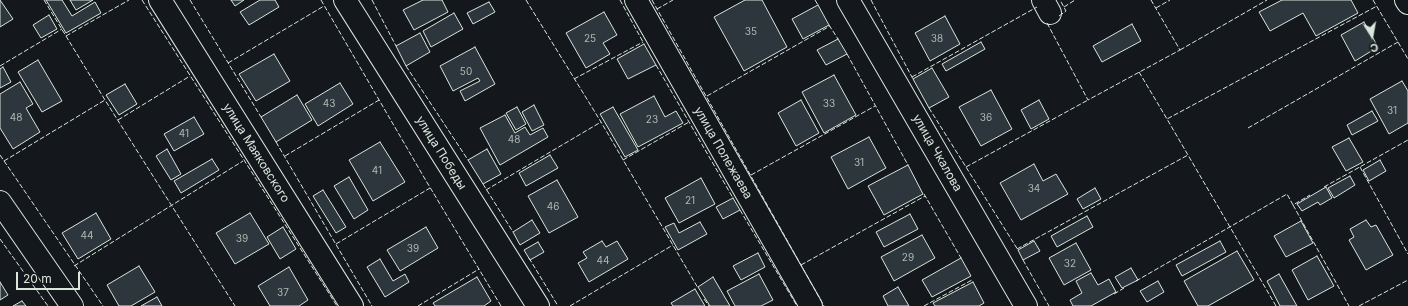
<!DOCTYPE html>
<html>
<head>
<meta charset="utf-8">
<style>
	body { margin:0 }
	#map { position:relative; width:1408px; height:306px; overflow:hidden; background:#14181c; font-family:Inter,sans-serif }
	canvas { display:block }
	.north { position:absolute; left:1352px; top:16px; width:40px; height:40px; -webkit-text-stroke:3px #14181c; paint-order:stroke; rotate:169deg; font-size:11px; font-weight:700; line-height:16px; text-align:center; color:#d8e6dc }
	.north::after { content:''; display:block; margin:auto; width:14px; height:18px; background:#d8e6dc; clip-path:polygon(50% 0,100% 100%,50% 72%,0 100%) }
	.scale { position:absolute; left:16px; top:272px; width:64px; height:18px; box-sizing:border-box; border:2px solid #d8e6dc; border-top:0; padding-left:5px; font-size:12px; line-height:14px; white-space:nowrap; color:#d8e6dc; -webkit-text-stroke:3px #14181c; paint-order:stroke }
</style>
</head>
<body>
<div id="map">
<canvas width="1408" height="306"></canvas>
<div class="north">С</div>
<div class="scale">20 m</div>
</div>
<script>
const context = document.querySelector('canvas').getContext('2d');
context.lineJoin = 'round';
function paint(path, color) {
  context.fillStyle = color;
  context.fill(path, 'evenodd');
}
function toPath(rows) {
  const path = new Path2D();
  for (const r of rows) {
    path.moveTo(r[0], r[1]);
    for (let i = 2; i < r.length; i += 2) path.lineTo(r[i], r[i + 1]);
  }
  return path;
}
function trace(path, color, width, dash) {
  context.strokeStyle = color;
  context.lineWidth = width;
  context.lineCap = dash ? 'butt' : 'round';
  context.setLineDash(dash || []);
  context.stroke(path);
}
function label(font, color, halo, rows, align = 'center') {
  context.font = font + ' Inter,sans-serif';
  context.lineWidth = 3;
  context.setLineDash([]);
  context.textBaseline = 'middle';
  context.strokeStyle = halo;
  context.fillStyle = color;
  for (const [text, x, y, turn = 0] of rows) {
    context.save();
    context.translate(x, y);
    context.rotate((+turn || 0) * Math.PI / 180);
    context.textAlign = isNaN(turn) ? turn : align;
    if (halo) context.strokeText(text, 0, 0);
    context.fillText(text, 0, 0);
    context.restore();
  }
}
const building = toPath([
	[0,0,13,19,0,27,0,0],
	[46,0,62,0,72,16,95,2,101,13,66,33,46,0],
	[70,0,93,0,76,10,70,0],
	[231,0,244,0,235,6,231,0],
	[260,0,275,0,279,7,249,25,240,12,260,0],
	[423,0,442,0,448,12,414,30,403,10,423,0],
	[745,0,762,0,787,47,744,71,714,17,745,0],
	[1282,0,1351,0,1358,13,1316,36,1303,13,1270,31,1259,12,1282,0],
	[489,2,495,12,473,24,467,13,489,2],
	[818,5,829,25,803,39,792,19,818,5],
	[604,12,617,35,603,43,610,54,586,68,566,33,604,12],
	[454,13,463,29,431,47,423,31,454,13],
	[49,15,57,29,41,38,33,25,49,15],
	[945,16,960,44,930,61,915,33,945,16],
	[1364,22,1378,47,1355,61,1341,35,1364,22],
	[1132,24,1141,41,1102,62,1093,46,1132,24],
	[420,33,430,52,406,66,396,46,420,33],
	[838,39,847,54,826,65,817,50,838,39],
	[981,42,985,49,946,71,942,64,981,42],
	[644,44,656,65,628,79,617,59,644,44],
	[475,47,495,84,465,101,460,91,480,81,478,78,453,91,440,66,475,47],
	[274,54,290,81,256,101,239,74,274,54],
	[38,60,62,101,42,112,18,72,38,60],
	[3,67,11,82,0,88,0,69,3,67],
	[932,68,949,97,929,108,913,79,932,68],
	[834,75,856,115,824,133,802,92,834,75],
	[1402,81,1408,91,1408,123,1389,134,1370,99,1402,81],
	[20,82,33,104,26,108,40,132,13,149,0,128,0,94,20,82],
	[340,83,353,104,318,126,305,104,340,83],
	[125,84,137,104,119,115,106,95,125,84],
	[991,90,1012,129,981,146,959,107,991,90],
	[297,95,312,120,276,142,261,117,297,95],
	[654,96,665,117,676,111,683,123,638,147,620,114,654,96],
	[801,100,819,133,796,146,778,113,801,100],
	[1039,100,1049,119,1031,129,1021,110,1039,100],
	[534,105,544,125,532,131,522,112,534,105],
	[517,107,526,124,516,130,506,113,517,107],
	[613,107,638,150,625,157,600,114,613,107],
	[1372,111,1378,121,1352,135,1347,125,1372,111],
	[505,115,515,133,525,127,530,135,543,128,548,137,500,165,480,128,505,115],
	[194,117,204,134,174,151,164,134,194,117],
	[869,137,886,168,848,189,831,157,869,137],
	[1349,138,1363,162,1346,171,1332,147,1349,138],
	[380,142,405,182,373,201,349,160,380,142],
	[167,149,181,174,171,180,156,156,167,149],
	[487,149,501,174,483,184,468,160,487,149],
	[550,155,558,168,526,186,519,173,550,155],
	[212,159,219,170,181,193,174,181,212,159],
	[1380,160,1386,171,1369,181,1363,170,1380,160],
	[1034,164,1043,181,1056,174,1068,194,1021,220,1000,183,1034,164],
	[908,165,923,194,884,215,868,186,908,165],
	[1350,176,1355,185,1334,198,1328,188,1350,176],
	[349,177,368,210,354,219,334,186,349,177],
	[701,178,715,204,679,223,665,198,701,178],
	[557,180,578,217,549,233,528,196,557,180],
	[1326,187,1332,198,1320,205,1318,202,1302,211,1297,204,1326,187],
	[1095,188,1101,199,1083,209,1077,199,1095,188],
	[323,190,346,227,336,233,313,196,323,190],
	[733,198,740,210,723,219,716,207,733,198],
	[96,213,111,239,78,259,62,233,96,213],
	[250,213,269,244,235,264,216,233,250,213],
	[910,214,918,229,884,247,876,232,910,214],
	[1087,216,1093,227,1057,247,1051,236,1087,216],
	[532,220,540,233,520,245,513,232,532,220],
	[1366,220,1371,227,1376,225,1393,255,1366,270,1349,240,1354,237,1350,229,1366,220],
	[1301,221,1313,243,1286,257,1274,236,1301,221],
	[700,222,707,234,678,250,665,227,674,223,679,233,700,222],
	[283,227,296,249,280,259,267,237,283,227],
	[426,227,438,248,400,271,387,250,426,227],
	[922,235,935,258,894,281,881,257,922,235],
	[602,241,606,247,617,241,628,259,589,282,578,263,587,258,583,252,602,241],
	[1034,241,1040,251,1023,260,1018,250,1034,241],
	[1220,241,1226,252,1182,276,1176,265,1220,241],
	[538,242,544,252,530,260,524,250,538,242],
	[1076,243,1091,270,1064,285,1049,258,1076,243],
	[1237,251,1254,280,1208,306,1198,306,1184,281,1237,251],
	[758,253,765,267,741,280,733,266,758,253],
	[1317,256,1334,286,1308,300,1292,270,1317,256],
	[961,258,971,276,932,297,922,280,961,258],
	[380,259,393,281,405,274,409,282,385,297,367,267,380,259],
	[139,266,155,292,131,306,119,306,107,285,139,266],
	[289,267,308,300,299,306,270,306,258,286,289,267],
	[1131,268,1138,280,1122,288,1115,277,1131,268],
	[1091,273,1098,285,1109,279,1116,292,1091,306,1073,306,1070,300,1082,293,1076,281,1091,273],
	[759,274,773,300,761,306,735,306,727,291,759,274],
	[1279,274,1297,306,1280,306,1267,281,1279,274],
	[477,277,491,301,484,306,435,306,433,303,477,277],
	[713,277,730,306,710,306,698,287,713,277],
	[1158,281,1164,292,1147,302,1140,291,1158,281],
	[0,282,8,295,0,300,0,282],
	[973,282,984,303,979,306,935,306,933,303,973,282],
	[898,287,909,306,888,306,883,296,898,287],
	[695,289,705,306,673,306,671,303,695,289],
	[157,297,162,306,141,306,157,297],
	[22,301,26,306,13,306,22,301]
]);
const minor = toPath([
	[160,0,352,306],
	[345,0,538,306],
	[636,0,811,306],
	[848,0,1026,306],
	[1043,0,1050,13],
	[1406,0,1408,3],
	[0,202,72,306]
]);
const fence = toPath([
	[44,0,105,100,235,306],
	[142,0,337,306],
	[190,0,261,117],
	[321,0,425,179,501,306],
	[372,0,396,46],
	[526,0,601,122,698,288],
	[620,0,643,42],
	[652,0,824,306],
	[815,0,818,5],
	[871,0,913,79],
	[1373,0,1408,59],
	[1064,7,1075,0],
	[1156,8,1170,0],
	[657,9,673,0],
	[1059,16,1066,11,1060,0],
	[1047,23,1088,100,1180,50,1151,0],
	[829,25,838,39],
	[66,36,129,0],
	[1180,50,1267,0],
	[847,54,908,165],
	[228,63,324,6],
	[656,65,733,198],
	[0,66,62,29],
	[406,66,468,160],
	[1139,72,1167,119],
	[912,77,1037,7],
	[574,79,643,42],
	[707,96,830,26],
	[929,108,1018,250],
	[118,120,190,76],
	[1248,128,1398,42],
	[276,142,372,306],
	[0,155,103,306],
	[285,156,379,100],
	[623,160,689,122],
	[4,161,105,100],
	[966,167,1088,100],
	[1360,167,1408,254],
	[751,175,875,106],
	[483,184,513,232],
	[1324,187,1408,140],
	[486,190,601,122],
	[924,194,961,258],
	[1293,205,1349,306],
	[740,210,797,306],
	[0,239,48,306],
	[336,244,430,188],
	[1017,249,1188,155],
	[529,258,558,306],
	[1023,260,1049,306],
	[801,265,925,196],
	[74,266,243,161],
	[1136,281,1287,194,1293,205,1310,195],
	[1114,294,1124,288],
	[704,299,709,306],
	[418,306,479,269],
	[570,306,673,245],
	[924,306,972,280],
	[1276,306,1167,119,1377,6],
	[1359,306,1408,280]
]);
const numberNames = [
	["35",751,32],
	["25",590,39],
	["38",937,39],
	["50",466,72],
	["43",329,104],
	["33",829,104],
	["31",1392,111],
	["48",16,118],
	["36",986,118],
	["23",652,120],
	["41",184,134],
	["48",514,140],
	["31",859,163],
	["41",377,171],
	["34",1034,189],
	["21",690,201],
	["46",553,207],
	["44",87,236],
	["39",242,239],
	["39",413,249],
	["29",908,258],
	["44",603,261],
	["32",1070,264],
	["37",283,293]
];
const streetNames = [
	["улица Маяковского",256,153,58],
	["улица Победы",441,153,58],
	["улица Полежаева",723,153,60],
	["улица Чкалова",937,153,60]
];
paint(building, '#2c363c');
trace(building, '#d8e6dc', 1);
trace(minor, '#d8e6dc', 24);
trace(minor, '#14181c', 22);
trace(fence, '#d8e6dc', 1, [5, 2]);
label('10px', '#adbab4', null, numberNames);
label('12px', '#d8e6dc', '#14181c', streetNames);
</script>
</body>
</html>
